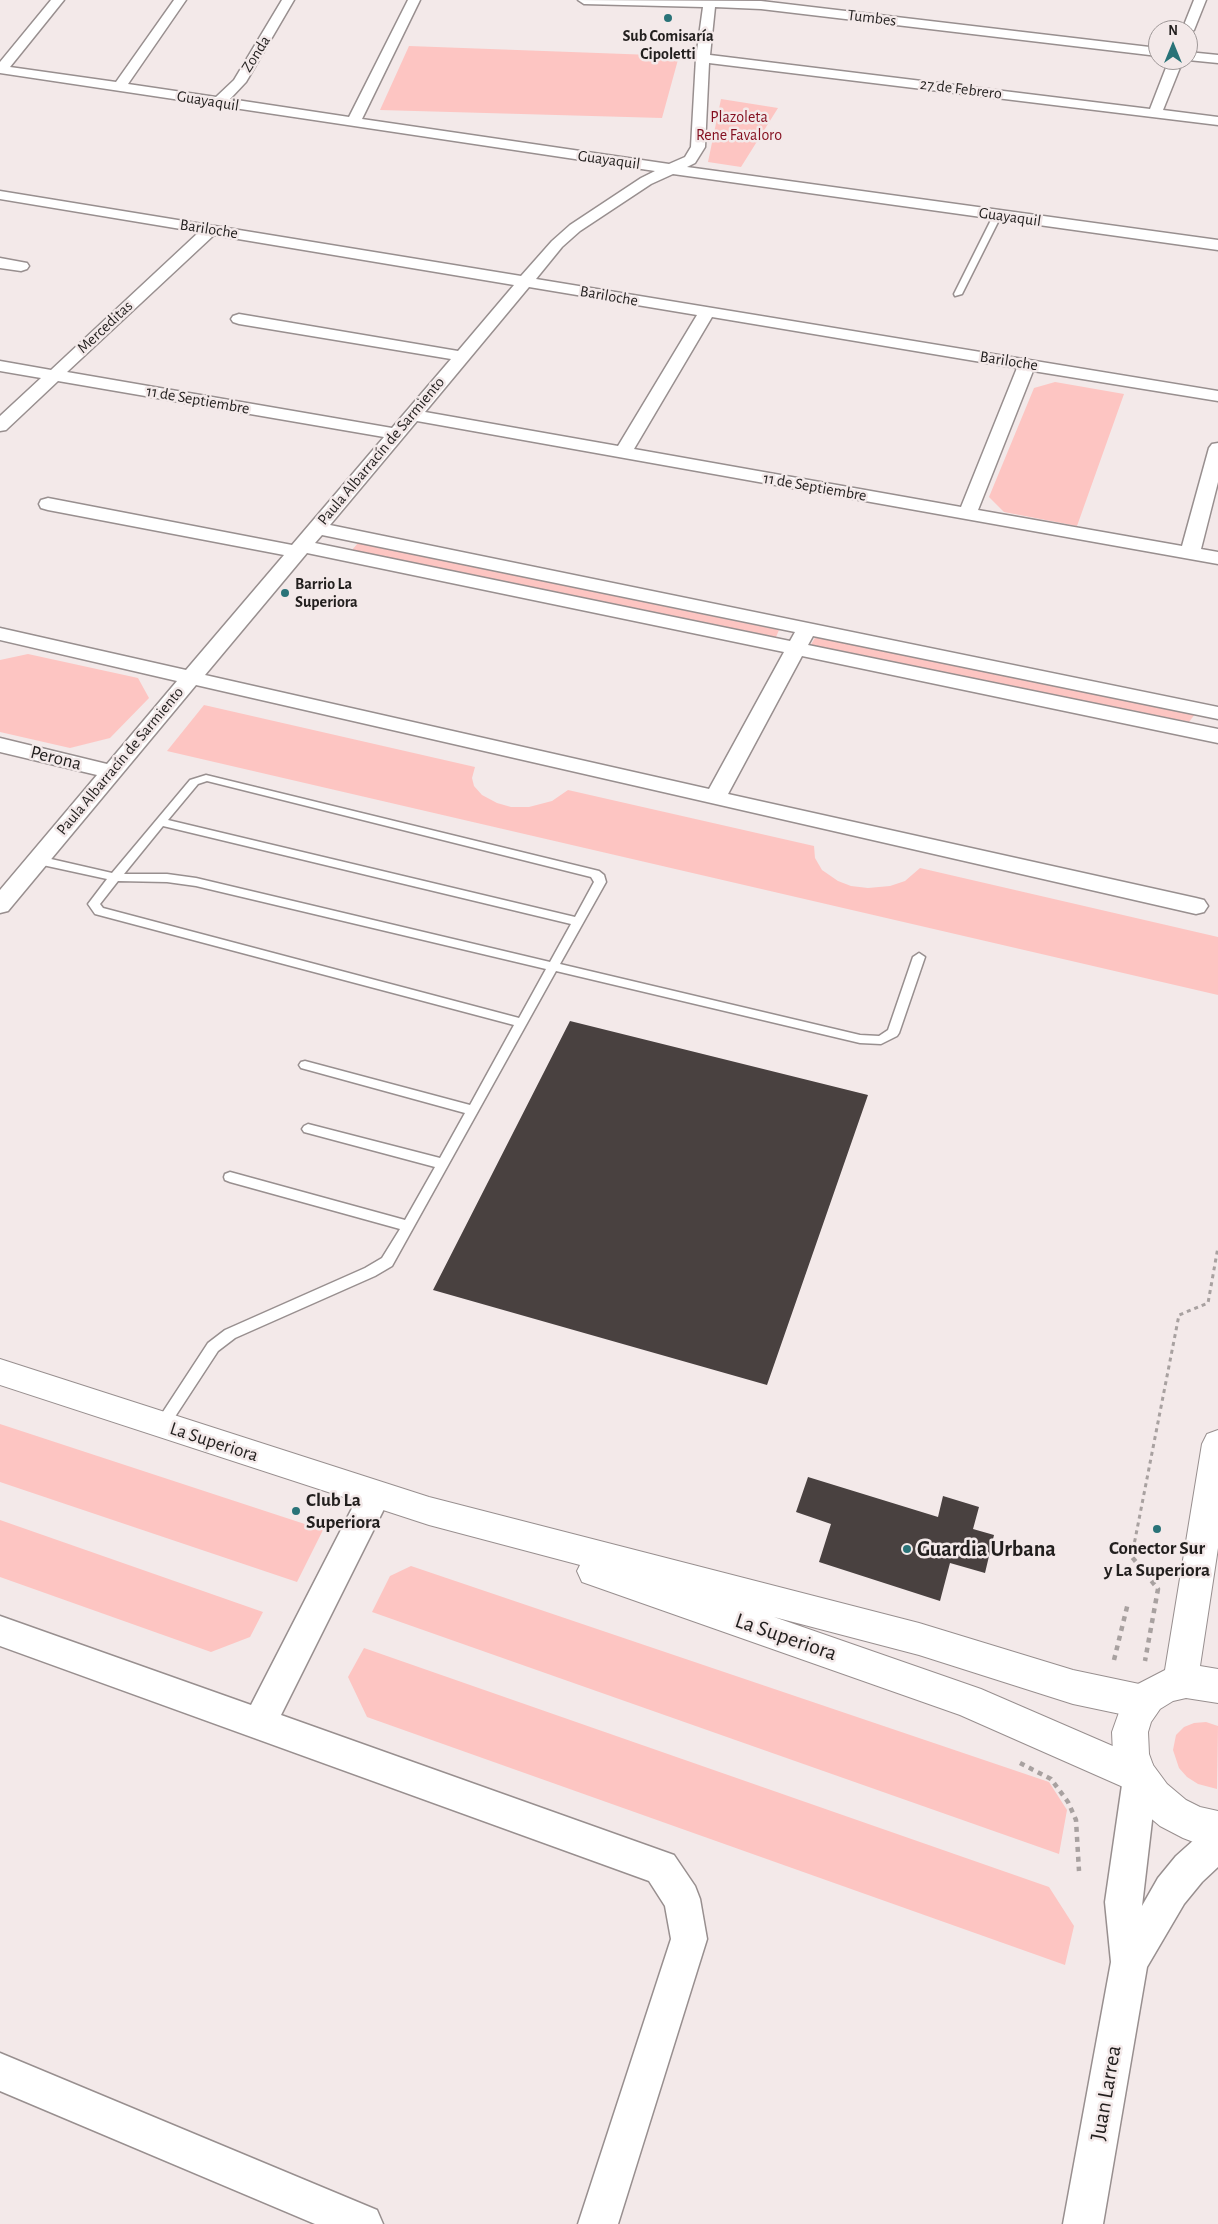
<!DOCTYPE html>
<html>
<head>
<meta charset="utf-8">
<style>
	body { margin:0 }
	#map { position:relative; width:1218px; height:2224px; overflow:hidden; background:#f3e9e9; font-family:"Alegreya Sans",sans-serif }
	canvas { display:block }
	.north { position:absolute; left:1148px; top:20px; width:50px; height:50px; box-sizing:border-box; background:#f3e9e9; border:1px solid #9f9898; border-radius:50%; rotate:0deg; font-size:14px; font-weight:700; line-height:20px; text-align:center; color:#221f1e }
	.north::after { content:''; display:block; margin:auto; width:18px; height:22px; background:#297378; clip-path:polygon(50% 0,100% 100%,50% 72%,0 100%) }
</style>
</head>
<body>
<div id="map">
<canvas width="1218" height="2224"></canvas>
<div class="north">N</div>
</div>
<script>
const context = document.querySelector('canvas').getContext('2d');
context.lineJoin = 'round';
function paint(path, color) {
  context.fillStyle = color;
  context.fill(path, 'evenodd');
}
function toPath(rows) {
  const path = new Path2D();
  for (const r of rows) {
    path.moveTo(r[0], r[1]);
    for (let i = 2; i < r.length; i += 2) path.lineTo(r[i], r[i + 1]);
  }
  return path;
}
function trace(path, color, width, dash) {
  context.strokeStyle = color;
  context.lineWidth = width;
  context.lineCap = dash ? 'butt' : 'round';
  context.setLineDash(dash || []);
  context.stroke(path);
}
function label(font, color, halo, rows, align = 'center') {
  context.font = font + ' "Alegreya Sans",sans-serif';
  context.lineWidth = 5;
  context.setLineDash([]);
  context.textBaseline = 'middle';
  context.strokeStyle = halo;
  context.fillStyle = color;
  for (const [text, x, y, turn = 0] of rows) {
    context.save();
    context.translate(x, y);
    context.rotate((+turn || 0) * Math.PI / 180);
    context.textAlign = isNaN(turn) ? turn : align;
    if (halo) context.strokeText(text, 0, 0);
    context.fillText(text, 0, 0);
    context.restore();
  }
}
const green = toPath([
	[409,46,679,56,662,118,380,110],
	[721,99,778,108,741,167,708,162],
	[1055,382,1124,394,1077,526,1004,512,989,497,1034,388],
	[358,543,779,630,776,637,352,550],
	[816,636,1195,714,1189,722,810,646],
	[28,654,138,678,149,698,110,738,70,748,0,732,0,660],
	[204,705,475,767,472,778,474,786,482,795,497,803,511,807,529,807,552,801,568,790,814,846,815,858,822,870,838,881,851,886,868,888,890,886,905,881,920,868,1218,937,1218,995,167,751],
	[0,1424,323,1530,297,1582,0,1482],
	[0,1520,263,1612,250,1637,211,1652,0,1577],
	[411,1566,1049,1782,1067,1810,1059,1854,372,1612,390,1576],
	[364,1648,1049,1887,1074,1926,1065,1965,367,1717,348,1677],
	[1206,1722,1218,1726,1217,1789,1198,1784,1187,1777,1179,1768,1173,1750,1176,1735,1184,1727,1194,1723]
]);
const building = toPath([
	[570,1021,868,1095,767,1385,433,1290],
	[808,1477,938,1517,943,1496,979,1507,973,1529,994,1535,985,1573,950,1563,940,1601,819,1562,831,1524,796,1512]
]);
const pathFar1 = toPath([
	[1133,1550,1179,1315,1208,1303,1218,1247]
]);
const path = toPath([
	[1134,1548,1132,1557,1158,1589,1145,1661],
	[1114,1660,1128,1603],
	[1020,1763,1051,1779,1068,1802,1076,1820,1079,1871]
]);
const lane = toPath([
	[994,214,1001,216,962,294,955,296,954,294,994,214],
	[206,775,599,871,604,875,606,882,560,964,860,1035,879,1036,888,1030,913,957,919,953,925,957,899,1033,897,1036,881,1044,860,1043,556,971,392,1266,375,1276,235,1338,218,1351,167,1429,162,1431,157,1429,155,1425,157,1421,208,1343,225,1330,365,1268,382,1258,400,1229,230,1182,225,1180,224,1177,225,1174,230,1172,405,1220,435,1167,304,1132,302,1129,304,1126,308,1124,440,1158,465,1113,301,1068,299,1065,301,1062,305,1061,470,1105,514,1025,95,914,88,904,107,879,38,864,33,860,38,856,112,873,190,780,206,775],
	[207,781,591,877,594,882,575,917,168,820,198,784,207,781],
	[163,826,571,924,550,962,196,878,167,874,124,874,163,826],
	[118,881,167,882,196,886,546,969,519,1018,103,908,100,904,118,881]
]);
const street = toPath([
	[51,0,64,0,10,67,116,82,174,0,186,0,128,84,216,97,234,80,282,0,294,0,246,82,230,99,349,117,408,0,420,0,362,119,669,164,685,157,691,147,696,58,703,7,584,4,578,0,761,1,1158,48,1158,56,761,9,715,7,710,55,1150,109,1169,60,1183,60,1163,110,1218,117,1218,125,709,63,705,147,695,163,687,167,1218,240,1218,250,673,174,651,184,580,231,562,247,536,279,1218,391,1218,401,1033,371,978,510,1182,546,1209,448,1212,444,1218,443,1218,482,1201,549,1218,552,1218,564,417,421,330,525,1218,707,1218,719,813,636,808,645,1218,729,1218,743,802,656,728,794,1196,898,1204,900,1208,906,1204,912,1196,914,196,685,8,911,0,913,0,890,97,775,0,752,0,738,107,764,177,681,0,640,0,628,186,670,284,555,48,510,41,508,39,504,41,500,48,498,292,545,384,437,58,381,6,430,0,431,0,416,41,378,0,371,0,361,51,370,199,232,0,199,0,191,521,276,552,241,570,225,641,178,655,171,0,73,0,62,51,0],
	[214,235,514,285,458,351,239,314,233,316,231,319,233,322,239,324,451,359,392,428,67,372,214,235],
	[529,287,697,315,618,446,425,412,529,287],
	[712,317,1017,368,961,507,634,449,712,317],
	[322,535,795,632,790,641,315,543,322,535],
	[307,553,784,652,709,789,205,675,307,553],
	[1194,0,1206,0,1194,30,1188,34,1188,30,1182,30,1194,0],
	[1188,52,1218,55,1218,63,1188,60,1188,52],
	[0,258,27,263,29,266,27,269,21,271,0,268,0,258],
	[375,1481,386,1485,391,1495,281,1715,674,1855,695,1886,700,1899,707,1939,618,2224,578,2224,671,1939,665,1906,649,1881,0,1646,0,1616,251,1705,364,1485,375,1481],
	[1140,1761,1152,1766,1157,1778,1142,1906,1158,1878,1176,1856,1205,1830,1218,1825,1218,1867,1202,1882,1184,1904,1147,1967,1103,2224,1063,2224,1111,1962,1105,1902,1123,1778,1128,1766,1140,1761],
	[0,2053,377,2210,383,2224,315,2224,0,2091,0,2053]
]);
const secondary = toPath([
	[0,1359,429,1497,919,1623,1073,1670,1144,1685,1156,1690,1162,1702,1156,1714,1144,1719,1073,1704,919,1655,774,1617,981,1689,1152,1763,1157,1776,1152,1789,1139,1794,960,1715,582,1582,577,1571,580,1565,429,1525,0,1385,0,1359]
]);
const primary = toPath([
	[1218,1430,1218,1548,1200,1666,1218,1669,1218,1703,1186,1698,1173,1701,1160,1709,1151,1722,1148,1732,1149,1754,1153,1765,1167,1784,1186,1800,1200,1807,1218,1811,1218,1847,1196,1843,1183,1838,1160,1826,1141,1810,1126,1789,1121,1776,1113,1754,1112,1732,1123,1701,1136,1685,1165,1670,1202,1444,1207,1434,1218,1430]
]);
const markers = [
	[668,18,5,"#297378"],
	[285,593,5,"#297378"],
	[296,1511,5,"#297378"],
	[1157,1529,5,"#297378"],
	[907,1549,5,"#297378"]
];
const farStreetnames = [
	["Tumbes",872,18,7],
	["Zonda",256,54,-58],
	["27 de Febrero",961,89,7],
	["Guayaquil",208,101,9],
	["Guayaquil",609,160,8],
	["Guayaquil",1010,217,8],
	["Bariloche",209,229,9],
	["Bariloche",609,296,10],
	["Merceditas",105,327,-43],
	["Bariloche",1009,361,9],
	["11 de Septiembre",198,400,10],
	["Paula Albarracín de Sarmiento",381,451,-50],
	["11 de Septiembre",815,487,10],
	["Paula Albarracín de Sarmiento",120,761,-50]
];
const farPoinames = [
	["Sub Comisaría",668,36],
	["Cipoletti",668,54],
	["Barrio La",295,584,"left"],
	["Superiora",295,602,"left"]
];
const farParknames = [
	["Plazoleta",739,117],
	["Rene Favaloro",739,135]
];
const streetNames = [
	["Perona",56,758,14],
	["La Superiora",214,1442,18]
];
const poiNames = [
	["Club La",306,1500],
	["Superiora",306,1522],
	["Conector Sur",1157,1548,"center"],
	["y La Superiora",1157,1570,"center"]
];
const nearPoinames = [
	["Guardia Urbana",917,1549]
];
const nearStreetnames = [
	["La Superiora",786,1637,19],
	["Juan Larrea",1106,2093,-80]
];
paint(green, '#fdc5c2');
paint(building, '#494140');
trace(lane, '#988f8f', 3);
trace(street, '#988f8f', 3);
trace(secondary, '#988f8f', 2);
trace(primary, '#988f8f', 2);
trace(pathFar1, '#a8a1a0', 3, [4, 4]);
trace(path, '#a8a1a0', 4.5, [5, 5]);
paint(lane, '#fff');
paint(street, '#fff');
paint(secondary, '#fff');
paint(primary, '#fff');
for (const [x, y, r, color] of markers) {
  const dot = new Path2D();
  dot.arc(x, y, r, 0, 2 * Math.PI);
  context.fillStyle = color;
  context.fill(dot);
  trace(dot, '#f3e9e9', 2);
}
label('16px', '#221f1e', '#f3e9e9', farStreetnames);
label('bold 16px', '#221f1e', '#f3e9e9', farPoinames);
label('16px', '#840e1f', '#f3e9e9', farParknames);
label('19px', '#221f1e', '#f3e9e9', streetNames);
label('bold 19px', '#221f1e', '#f3e9e9', poiNames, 'left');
label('bold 22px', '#221f1e', '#f3e9e9', nearPoinames, 'left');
label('22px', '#221f1e', '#f3e9e9', nearStreetnames);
</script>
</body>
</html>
